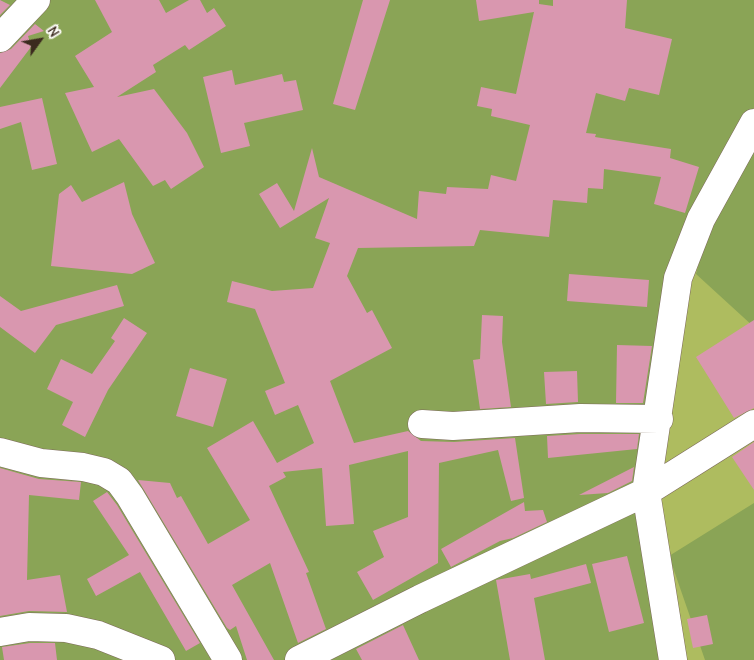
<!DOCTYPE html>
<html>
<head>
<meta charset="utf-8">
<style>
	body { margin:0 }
	#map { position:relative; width:754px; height:660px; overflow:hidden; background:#f5e2c8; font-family:"Comic Neue",sans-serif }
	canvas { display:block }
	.north { position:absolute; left:15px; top:15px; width:50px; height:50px; -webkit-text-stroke:4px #fdfcf7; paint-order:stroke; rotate:58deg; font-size:14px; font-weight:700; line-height:20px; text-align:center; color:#3b2a1e }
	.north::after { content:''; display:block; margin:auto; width:18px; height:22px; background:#3b2a1e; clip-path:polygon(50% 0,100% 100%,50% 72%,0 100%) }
</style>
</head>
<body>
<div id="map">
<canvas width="754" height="660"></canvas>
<div class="north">N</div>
</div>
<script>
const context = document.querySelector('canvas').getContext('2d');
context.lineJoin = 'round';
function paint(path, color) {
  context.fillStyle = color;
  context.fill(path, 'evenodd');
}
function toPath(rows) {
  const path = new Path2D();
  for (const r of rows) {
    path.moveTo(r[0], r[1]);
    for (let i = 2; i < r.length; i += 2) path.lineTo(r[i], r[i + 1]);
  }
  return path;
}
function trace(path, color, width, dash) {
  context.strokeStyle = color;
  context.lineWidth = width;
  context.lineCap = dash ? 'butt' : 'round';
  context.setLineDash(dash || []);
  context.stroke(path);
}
const green = toPath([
	[754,108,754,660,669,660,656,402,725,151]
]);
const forest = toPath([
	[0,0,754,0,754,108,725,151,656,402,669,660,0,660],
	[754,144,754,327,696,274,716,200],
	[754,503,754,660,705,660,669,556]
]);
const building = toPath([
	[0,0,10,5,0,15],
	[95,0,159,0,166,13,189,0,200,0,207,13,214,8,226,26,189,50,185,45,153,65,156,72,117,97,154,89,187,133,204,167,171,189,165,180,153,186,119,139,92,152,65,93,94,87,75,56,112,32],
	[363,0,390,0,355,110,333,104],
	[476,0,539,0,539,4,553,6,553,0,627,0,625,28,672,39,659,95,629,88,625,101,596,93,586,133,596,134,595,137,671,149,670,158,699,167,685,213,654,204,661,177,604,169,603,189,588,188,587,203,553,200,549,237,480,230,474,246,358,248,347,276,367,313,372,310,392,348,330,381,354,443,408,431,421,441,454,442,515,438,524,498,511,501,498,450,439,463,438,563,373,600,357,572,384,557,373,531,408,517,408,451,349,465,354,524,326,526,322,468,283,472,286,477,269,486,309,572,306,573,326,629,298,643,270,563,232,585,274,660,247,660,236,626,230,630,227,628,138,480,170,483,177,498,181,496,208,544,250,520,207,448,253,421,277,463,314,443,298,405,275,415,265,391,285,383,255,309,227,302,232,281,272,291,313,288,330,243,315,238,329,198,280,228,259,194,277,183,294,211,312,148,319,177,417,219,419,191,446,194,447,187,488,189,491,175,516,181,530,125,491,116,492,109,477,106,481,87,516,94,534,12,479,21],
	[35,24,44,31,28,36,31,47,0,88,0,53,11,49],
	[232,70,235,85,282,74,284,82,296,80,303,110,244,123,250,146,221,153,203,77],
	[42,98,57,164,32,170,21,122,0,129,0,107],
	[124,182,132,214,155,263,132,274,51,266,59,194,71,185,82,202],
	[569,274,649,280,647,307,567,301],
	[117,285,124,306,56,325,35,353,0,327,0,296,21,311],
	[482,315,503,316,502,342,511,407,480,409,473,360,480,359],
	[124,318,147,333,108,390,85,437,62,425,73,402,47,389,61,359,92,374,115,341,111,338],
	[754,320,754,408,734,418,696,357],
	[617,345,652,346,643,403,616,403],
	[190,368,227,379,213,427,176,416],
	[577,371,578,402,546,404,544,372],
	[580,434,639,434,637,449,548,458,547,436],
	[754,442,754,490,732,457],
	[634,467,632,481,608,493,579,495],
	[0,468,39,479,81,482,79,500,29,495,27,580,60,575,67,612,29,611,0,616],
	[107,492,117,505,200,643,186,651,140,572,96,596,87,579,129,555,93,501],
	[524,502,525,511,543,510,547,522,513,538,500,541,451,567,441,549],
	[627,556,644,623,609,632,592,564],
	[586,564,591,583,534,598,545,660,510,660,496,580,530,574,531,579],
	[707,615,713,644,693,648,687,619],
	[403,625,419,660,362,660,356,649],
	[30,643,55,643,57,660,4,660,2,647]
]);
const minor = toPath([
	[0,38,36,0],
	[422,424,453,426,580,418,659,419],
	[0,452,41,463,83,467,104,472,119,481,130,496,228,660],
	[0,632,29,627,66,628,98,635,161,660],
	[299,660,420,599,646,492,754,424],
	[673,660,646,492,678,278,701,219,754,123]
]);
paint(green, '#aebc5f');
paint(forest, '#8aa456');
paint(building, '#d997af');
trace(minor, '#7c6a5a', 29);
trace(minor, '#fff', 28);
</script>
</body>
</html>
